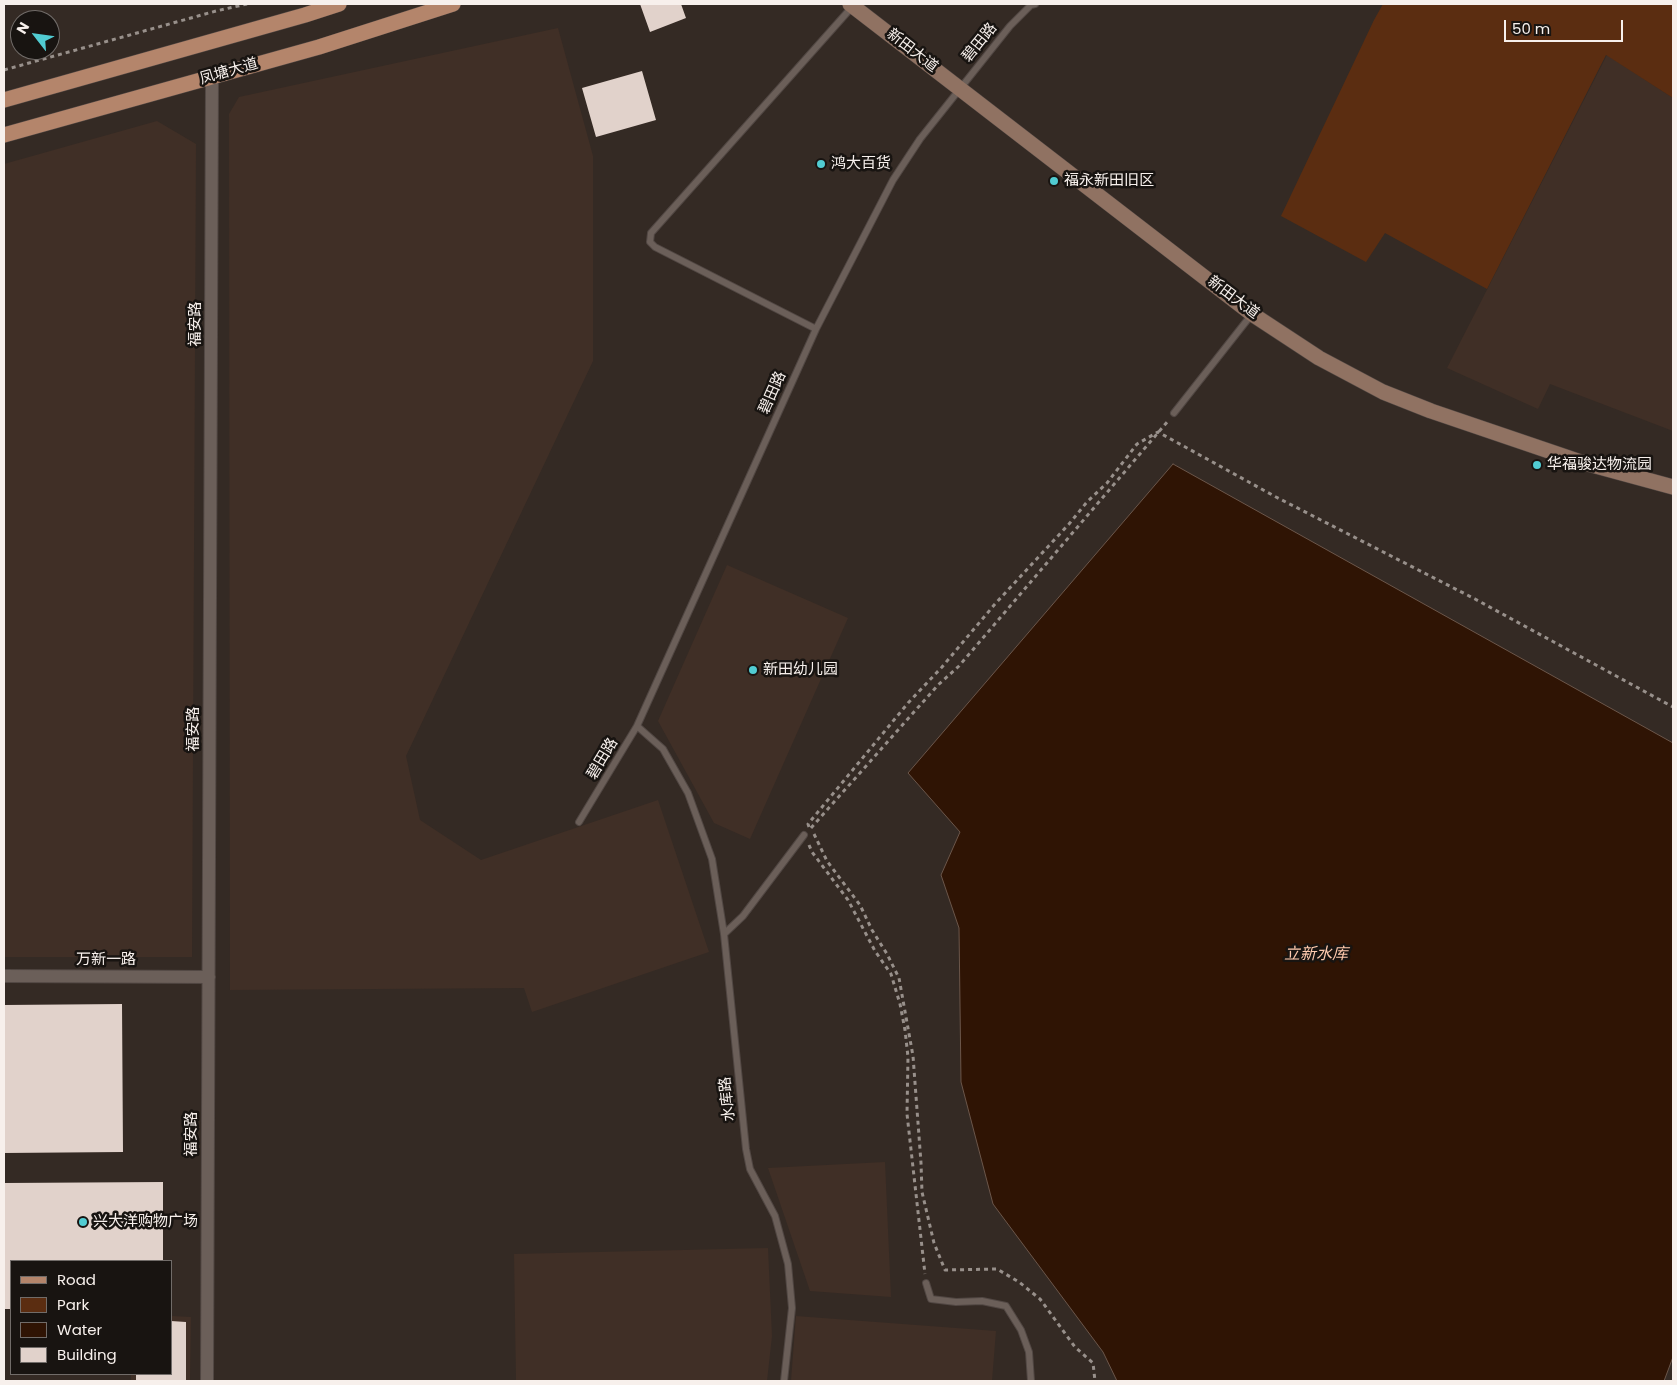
<!DOCTYPE html>
<html>
<head>
<meta charset="utf-8">
<style>
	body { margin:0 }
	#map { position:relative; width:1677px; height:1385px; overflow:hidden; background:#342a24; font-family:Poppins,sans-serif }
	canvas { display:block }
	.frame { position:absolute; inset:0; border:5px solid #f7f0ec; pointer-events:none }
	.legend { position:absolute; left:10px; top:1260px; width:162px; height:115px; box-sizing:border-box; background:#181411; border:1px solid #716c69; margin:0; padding:6px 9px; list-style:none; font-size:15px; color:#f7f0ec }
	.legend li { display:flex; align-items:center; gap:10px; height:25px }
	.legend b { width:25px; border:1px solid #716c69 }
	.north { position:absolute; left:10px; top:10px; width:50px; height:50px; box-sizing:border-box; background:#181411; border:1px solid #716c69; border-radius:50%; rotate:300deg; font-size:14px; font-weight:700; line-height:20px; text-align:center; color:#f7f0ec }
	.north::after { content:''; display:block; margin:auto; width:18px; height:22px; background:#51ccd2; clip-path:polygon(50% 0,100% 100%,50% 72%,0 100%) }
	.scale { position:absolute; left:1504px; top:20px; width:119px; height:22px; box-sizing:border-box; border:2px solid #f7f0ec; border-top:0; padding-left:6px; font-size:15px; line-height:18px; white-space:nowrap; color:#f7f0ec; -webkit-text-stroke:4px #181411; paint-order:stroke }
</style>
</head>
<body>
<div id="map">
<canvas width="1677" height="1385"></canvas>
<div class="frame"></div>
<ul class="legend">
<li><b style="height:6px;background:#b4856b"></b>Road</li>
<li><b style="height:14px;background:#5b2d11"></b>Park</li>
<li><b style="height:14px;background:#2f1404"></b>Water</li>
<li><b style="height:14px;background:#e1d2cb"></b>Building</li>
</ul>
<div class="north">N</div>
<div class="scale">50 m</div>
</div>
<script>
const context = document.querySelector('canvas').getContext('2d');
context.lineJoin = 'round';
function paint(path, color) {
  context.fillStyle = color;
  context.fill(path, 'evenodd');
}
function toPath(rows) {
  const path = new Path2D();
  for (const r of rows) {
    path.moveTo(r[0], r[1]);
    for (let i = 2; i < r.length; i += 2) path.lineTo(r[i], r[i + 1]);
  }
  return path;
}
function trace(path, color, width, dash) {
  context.strokeStyle = color;
  context.lineWidth = width;
  context.lineCap = dash ? 'butt' : 'round';
  context.setLineDash(dash || []);
  context.stroke(path);
}
function label(font, color, halo, rows, align = 'center') {
  context.font = font + ' Poppins,"Noto Sans SC",sans-serif';
  context.lineWidth = 5;
  context.setLineDash([]);
  context.textBaseline = 'middle';
  context.strokeStyle = halo;
  context.fillStyle = color;
  for (const [text, x, y, turn = 0] of rows) {
    context.save();
    context.translate(x, y);
    context.rotate((+turn || 0) * Math.PI / 180);
    context.textAlign = isNaN(turn) ? turn : align;
    if (halo) context.strokeText(text, 0, 0);
    context.fillText(text, 0, 0);
    context.restore();
  }
}
const built = toPath([
	[558,28,593,156,593,361,406,756,420,820,481,860,658,800,709,952,532,1012,524,988,230,990,229,114,239,97],
	[1607,55,1673,98,1673,431,1550,384,1538,409,1447,368],
	[157,121,196,144,192,957,4,957,4,164],
	[727,565,848,618,750,839,714,823,658,721],
	[885,1162,891,1297,810,1291,768,1168],
	[768,1248,772,1336,767,1381,516,1381,514,1254],
	[171,1316,191,1317,190,1381,131,1381,131,1374,171,1374],
	[796,1316,996,1331,992,1381,791,1381]
]);
const green = toPath([
	[1383,4,1673,4,1673,98,1606,55,1487,289,1385,233,1366,262,1281,216,1374,20]
]);
const water = toPath([
	[1173,464,1673,743,1673,1357,1664,1381,1117,1381,1103,1352,993,1204,961,1082,959,928,941,875,960,832,908,773,1173,464]
]);
const building = toPath([
	[640,4,681,4,686,18,650,32],
	[642,71,656,120,596,137,582,88],
	[122,1004,123,1152,4,1153,4,1005],
	[163,1182,163,1261,11,1261,11,1309,4,1309,4,1183],
	[171,1321,186,1322,186,1381,136,1381,136,1374,171,1374]
]);
const path = toPath([
	[4,70,216,11,247,4],
	[809,827,808,824,908,703,942,667,995,604,1069,524,1087,502,1107,483,1137,444,1158,432,1276,497,1475,599,1673,707],
	[811,828,938,685,959,666,1168,421],
	[814,834,827,861,860,905,872,930,887,954,899,978,913,1056,921,1163,922,1192,934,1243,945,1270,997,1269,1019,1282,1040,1299,1075,1347,1093,1363,1095,1381],
	[809,845,812,852,848,900,875,951,891,974,900,1004,905,1030,908,1057,907,1114,925,1274]
]);
const lane = toPath([
	[816,329,655,247,650,242,651,233,852,7],
	[1174,413,1252,314],
	[637,726,663,749,688,793,712,859,724,934],
	[579,822,637,726,816,329,893,180,920,139,1010,26,1031,5,1035,4],
	[926,1283,931,1299,956,1302,982,1301,1006,1306,1021,1330,1029,1352,1031,1381],
	[784,1381,792,1308,788,1264,775,1216,750,1169,746,1149,724,934,743,916,804,835]
]);
const street = toPath([
	[4,976,209,977],
	[207,1381,212,77]
]);
const secondary = toPath([
	[850,4,1252,314,1319,358,1383,392,1431,411,1581,462,1673,487]
]);
const primary = toPath([
	[4,100,305,15,339,4],
	[4,135,319,47,453,4]
]);
const markers = [
	[821,164,5,"#51ccd2"],
	[1054,181,5,"#51ccd2"],
	[1537,465,5,"#51ccd2"],
	[753,670,5,"#51ccd2"],
	[83,1222,5,"#51ccd2"]
];
const streetNames = [
	["碧田路",980,43,-51],
	["新田大道",912,51,38],
	["凤塘大道",229,72,-16],
	["新田大道",1233,298,37],
	["福安路",196,324,-90],
	["碧田路",773,393,-66],
	["福安路",194,729,-90],
	["碧田路",603,759,-59],
	["万新一路",106,960],
	["水库路",728,1099,-96],
	["福安路",192,1134,-90]
];
const poiNames = [
	["鸿大百货",831,164],
	["福永新田旧区",1064,181],
	["华福骏达物流园",1547,465],
	["新田幼儿园",763,670],
	["兴大洋购物广场",93,1222]
];
const waterNames = [
	["立新水库",1316,955]
];
paint(built, '#402f26');
paint(green, '#5b2d11');
paint(water, '#2f1404');
trace(water, '#6b564a', 1);
paint(building, '#e1d2cb');
trace(lane, '#514743', 8);
trace(street, '#514743', 14);
trace(secondary, '#514743', 16);
trace(primary, '#514743', 16);
trace(path, '#98908b', 3, [4, 4]);
trace(lane, '#6b5f59', 6);
trace(street, '#6b5f59', 12);
trace(secondary, '#907262', 15);
trace(primary, '#b4856b', 15);
for (const [x, y, r, color] of markers) {
  const dot = new Path2D();
  dot.arc(x, y, r, 0, 2 * Math.PI);
  context.fillStyle = color;
  context.fill(dot);
  trace(dot, '#181411', 2);
}
label('15px', '#f7f0ec', '#181411', streetNames);
label('15px', '#f7f0ec', '#181411', poiNames, 'left');
label('italic 16px', '#fecaae', '#181411', waterNames);
</script>
</body>
</html>
